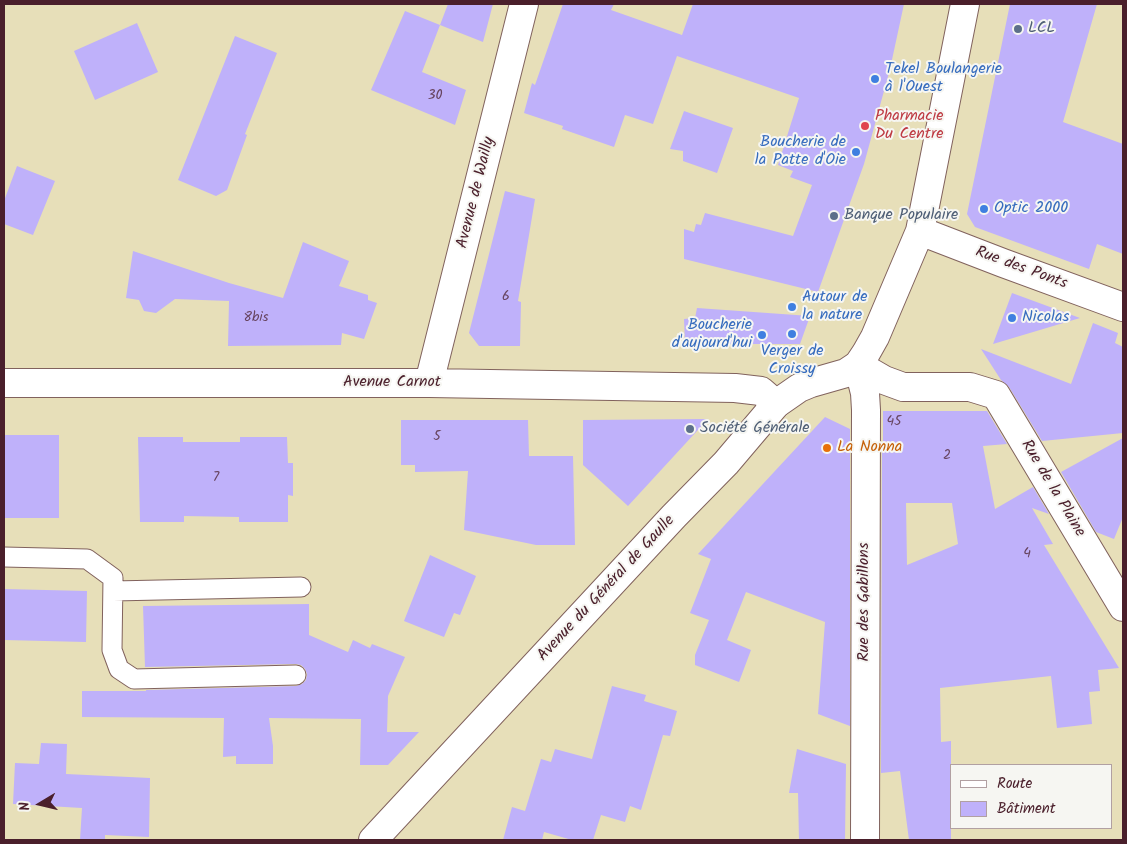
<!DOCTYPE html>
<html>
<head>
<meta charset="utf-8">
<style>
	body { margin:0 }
	#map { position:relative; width:1127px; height:844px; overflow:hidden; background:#e7dfb9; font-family:Kalam,sans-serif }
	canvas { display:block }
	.frame { position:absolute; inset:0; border:5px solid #4a1f2b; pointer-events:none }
	.legend { position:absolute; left:950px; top:764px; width:162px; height:65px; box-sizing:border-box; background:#f6f6f2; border:1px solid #b1a0a2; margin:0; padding:6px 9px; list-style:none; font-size:15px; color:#4a1f2b }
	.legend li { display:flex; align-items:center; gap:10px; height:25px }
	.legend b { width:25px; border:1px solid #b1a0a2 }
	.north { position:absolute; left:15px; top:779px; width:50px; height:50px; -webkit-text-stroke:4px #f6f6f2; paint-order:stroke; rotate:261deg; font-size:14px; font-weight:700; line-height:20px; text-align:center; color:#4a1f2b }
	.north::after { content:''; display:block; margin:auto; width:18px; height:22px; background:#4a1f2b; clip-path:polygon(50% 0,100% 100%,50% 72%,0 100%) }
</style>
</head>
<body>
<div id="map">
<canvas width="1127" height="844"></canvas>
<div class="frame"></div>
<ul class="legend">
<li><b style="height:6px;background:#fff"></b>Route</li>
<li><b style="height:14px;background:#bfb1fa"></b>Bâtiment</li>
</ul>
<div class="north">N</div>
</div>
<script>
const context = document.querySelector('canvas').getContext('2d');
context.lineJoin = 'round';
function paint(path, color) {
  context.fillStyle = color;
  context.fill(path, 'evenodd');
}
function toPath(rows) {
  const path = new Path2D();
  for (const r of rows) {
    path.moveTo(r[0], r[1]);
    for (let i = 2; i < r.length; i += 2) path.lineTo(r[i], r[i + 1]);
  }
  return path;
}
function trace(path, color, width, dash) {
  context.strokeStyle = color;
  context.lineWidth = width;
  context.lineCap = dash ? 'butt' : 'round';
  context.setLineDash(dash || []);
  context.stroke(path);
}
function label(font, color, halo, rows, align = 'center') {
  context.font = font + ' Kalam,sans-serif';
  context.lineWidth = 4;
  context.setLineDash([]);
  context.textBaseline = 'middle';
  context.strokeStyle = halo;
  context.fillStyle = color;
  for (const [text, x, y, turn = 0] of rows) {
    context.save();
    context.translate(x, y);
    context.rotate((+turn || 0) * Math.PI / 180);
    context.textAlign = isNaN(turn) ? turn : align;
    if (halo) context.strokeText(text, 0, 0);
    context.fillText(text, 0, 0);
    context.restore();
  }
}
const building = toPath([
	[448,4,493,4,483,42,440,25],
	[563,4,614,4,611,10,682,35,693,4,904,4,890,69,864,164,818,292,684,259,684,229,694,232,696,224,701,225,705,213,793,236,812,185,790,177,793,171,778,165,799,98,677,56,653,124,625,115,614,147,562,129,563,126,524,113,532,83,535,85],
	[1010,4,1097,4,1063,122,1123,144,1123,254,1097,244,1089,269,975,227,967,214],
	[405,11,440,25,422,72,466,90,455,125,371,90],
	[137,23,158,72,95,100,74,51],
	[235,36,277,53,245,134,247,135,227,190,216,196,178,180],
	[684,111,733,128,717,173,683,161,683,151,670,149],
	[17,166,55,181,33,235,4,224,4,201],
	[505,191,535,199,518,301,521,302,520,346,479,346,469,333],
	[303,242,349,261,339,286,368,295,368,300,377,303,364,339,342,333,341,345,228,346,229,301,175,299,156,313,144,311,139,300,126,298,133,251,229,283,283,298],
	[1012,293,1080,318,993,344],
	[697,308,810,316,800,344,685,344,684,319,695,318],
	[1093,323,1118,333,1115,343,1123,347,1123,433,1042,441,1009,387,1001,380,981,349,1071,384],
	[883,411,987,411,1007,444,983,446,995,509,1033,487,1049,514,1032,508,1053,544,1044,545,1119,668,1098,670,1100,691,1089,692,1092,724,1057,728,1051,676,940,688,941,742,951,741,951,840,909,840,900,771,881,773,882,443,883,444],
	[906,503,952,503,958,544,907,565],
	[825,417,850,429,850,726,818,714,825,622,746,592,727,640,751,650,739,682,695,665,695,655,709,620,690,613,711,559,698,554],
	[708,419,628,506,583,465,583,420],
	[401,420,528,420,529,456,573,456,575,545,536,545,464,530,468,471,415,472,415,465,401,465],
	[4,435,59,435,59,518,4,518],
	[138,437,183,437,183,442,240,442,240,437,287,437,288,463,293,463,293,496,288,495,288,522,239,522,239,517,184,516,184,522,140,522],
	[1123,438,1123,517,1114,539,1096,532,1061,472],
	[430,555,476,576,460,615,454,613,444,637,404,621],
	[4,589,87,591,86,642,4,640],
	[309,604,309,635,348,652,353,640,370,648,372,644,405,657,388,696,387,732,419,732,388,765,360,765,361,719,269,718,273,746,273,764,236,764,236,756,223,757,224,718,82,717,82,691,146,691,146,690,296,686,302,684,306,680,307,674,305,669,301,665,296,664,145,667,143,606],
	[612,686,646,695,644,701,677,711,670,736,663,735,641,810,630,806,625,822,601,815,593,840,572,840,544,832,542,840,503,840,512,807,525,811,541,759,551,762,555,749,592,759],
	[41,743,67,744,66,774,150,778,149,837,105,835,105,840,80,840,82,808,13,804,15,763,39,764],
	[797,749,846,764,845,840,799,840,798,793,789,793]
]);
const service = toPath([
	[4,557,87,559,113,578,112,650,119,669,134,679,296,675],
	[113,591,301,587]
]);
const minor = toPath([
	[858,365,865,393,866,410,865,840],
	[858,365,884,380,903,387,970,387,996,395,1123,607],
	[4,383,429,383,735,388,761,391,776,404],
	[429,383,524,4]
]);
const secondary = toPath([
	[920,231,1003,263,1123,307],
	[373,840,674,516,726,463,776,404,799,388,811,383,846,373,858,365,866,353,875,337,920,231,965,4]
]);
const markers = [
	[1018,29,5,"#5c6f8a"],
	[875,79,5,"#3f7fe0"],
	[865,126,5,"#e0444e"],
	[856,152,5,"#3f7fe0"],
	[984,209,5,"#3f7fe0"],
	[834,216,5,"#5c6f8a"],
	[792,307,5,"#3f7fe0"],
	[1012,318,5,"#3f7fe0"],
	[792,334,5,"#3f7fe0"],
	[762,335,5,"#3f7fe0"],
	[690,429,5,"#5c6f8a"],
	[827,448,5,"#e8710a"]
];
const numberNames = [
	["30",435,97],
	["6",506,298],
	["8bis",256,319],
	["45",894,423],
	["5",437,438],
	["2",947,457],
	["7",216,479],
	["4",1027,555]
];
const serviceNames = [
	["LCL",1028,29],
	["Banque Populaire",844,216],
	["Société Générale",700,429]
];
const shopNames = [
	["Tekel Boulangerie",885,70],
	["à l'Ouest",885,88],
	["Boucherie de",846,143,"right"],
	["la Patte d'Oie",846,161,"right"],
	["Optic 2000",994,209],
	["Autour de",802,298],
	["la nature",802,316],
	["Nicolas",1022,318],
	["Boucherie",752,326,"right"],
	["d'aujourd'hui",752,344,"right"],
	["Verger de",792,352,"center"],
	["Croissy",792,370,"center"]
];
const healthNames = [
	["Pharmacie",875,117],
	["Du Centre",875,135]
];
const streetNames = [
	["Avenue de Wailly",477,193,-76],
	["Rue des Ponts",1021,269,20],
	["Avenue Carnot",392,383],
	["Rue de la Plaine",1052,489,59],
	["Avenue du Général de Gaulle",607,589,-47],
	["Rue des Gabillons",865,602,-90]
];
const foodNames = [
	["La Nonna",837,448]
];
paint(building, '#bfb1fa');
trace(service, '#81625d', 21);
trace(minor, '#81625d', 30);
trace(secondary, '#81625d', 30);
trace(service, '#fff', 19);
trace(minor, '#fff', 28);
trace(secondary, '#fff', 28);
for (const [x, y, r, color] of markers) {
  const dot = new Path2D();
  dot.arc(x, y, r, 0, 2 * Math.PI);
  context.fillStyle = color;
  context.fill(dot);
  trace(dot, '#f6f6f2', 2);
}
label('14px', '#67445f', null, numberNames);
label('16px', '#4e5e75', '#f6f6f2', serviceNames, 'left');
label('16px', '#366cbe', '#f6f6f2', shopNames, 'left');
label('16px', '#be3a42', '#f6f6f2', healthNames, 'left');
label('16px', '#4a1f2b', '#f6f6f2', streetNames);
label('16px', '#c56008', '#f6f6f2', foodNames, 'left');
</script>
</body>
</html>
